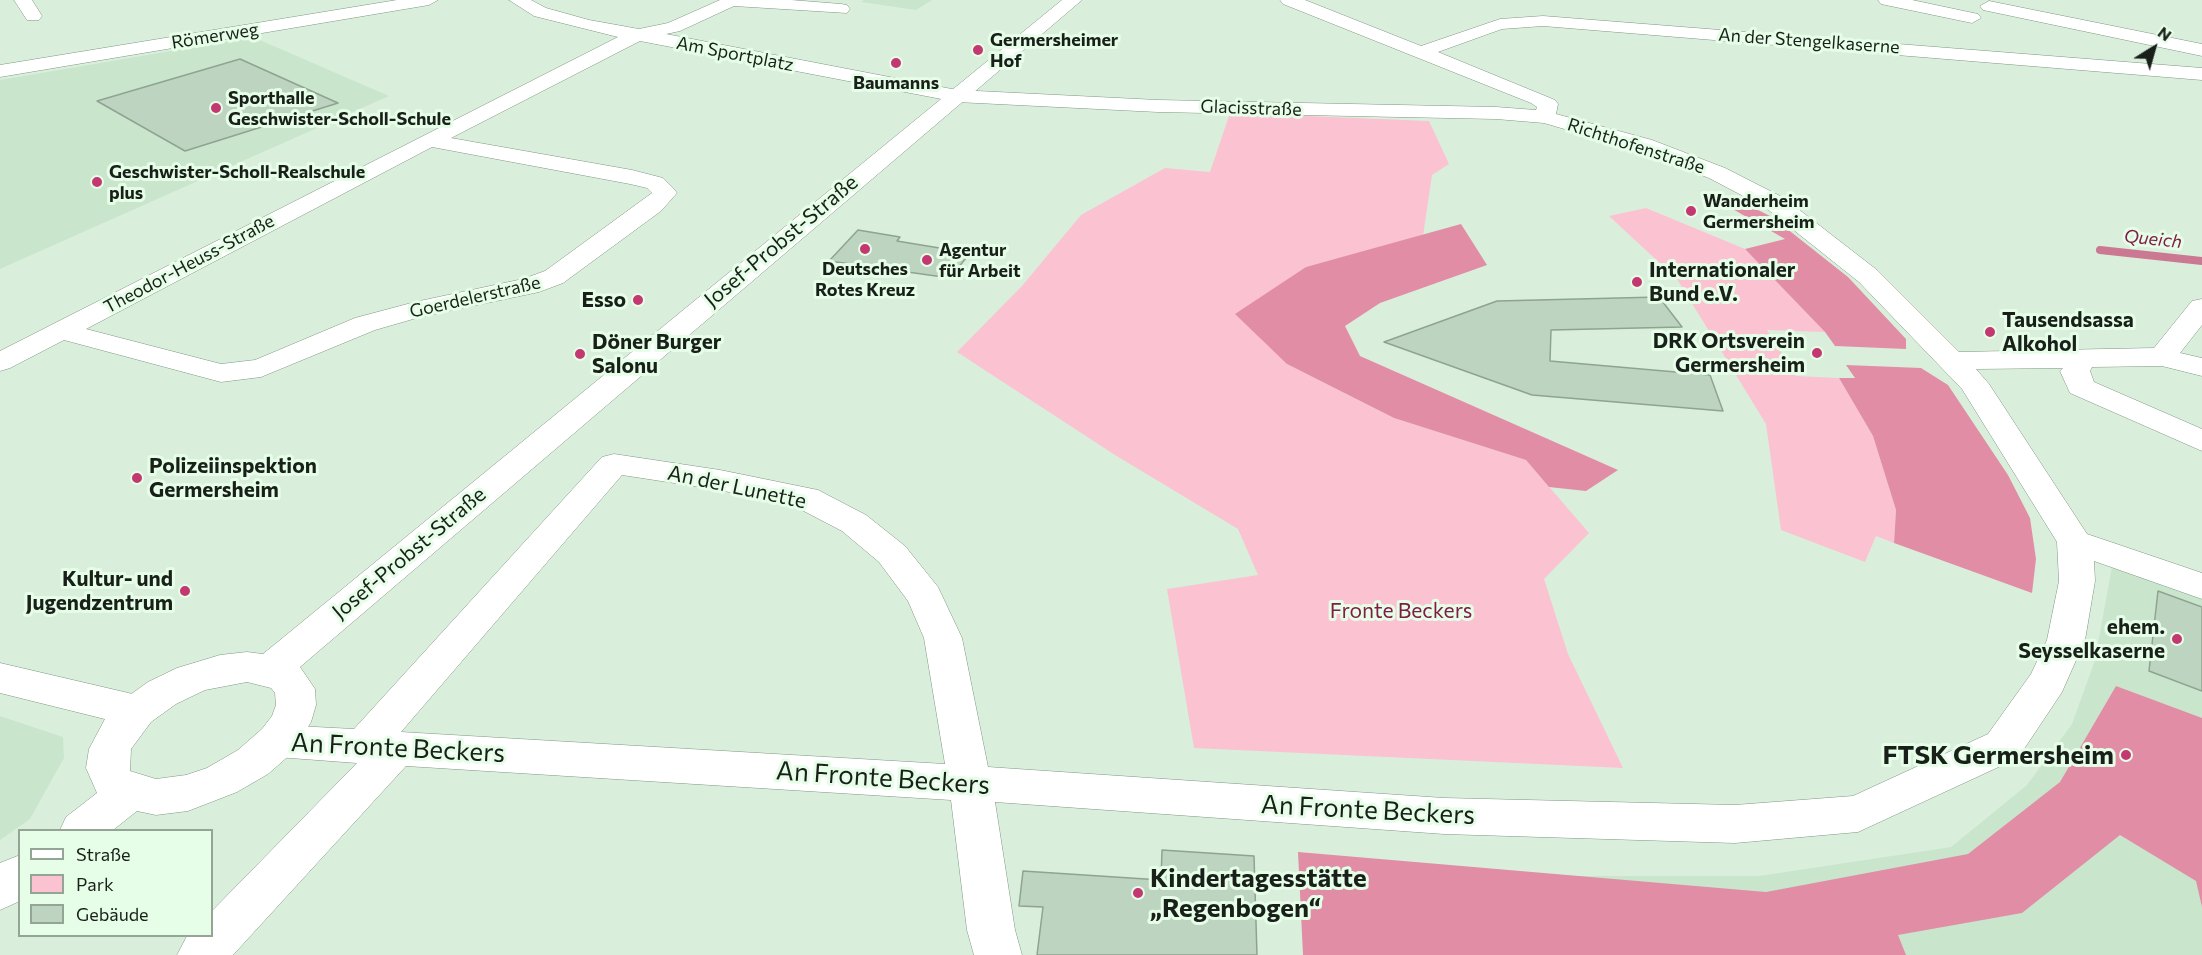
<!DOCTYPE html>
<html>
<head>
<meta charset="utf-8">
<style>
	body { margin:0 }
	#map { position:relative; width:2202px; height:955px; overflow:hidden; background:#d9efdb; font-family:Commissioner,sans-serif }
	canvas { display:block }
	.legend { position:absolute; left:18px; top:829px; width:195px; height:108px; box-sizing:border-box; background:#e6fde8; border:2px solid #94a595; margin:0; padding:8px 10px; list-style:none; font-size:18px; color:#182019 }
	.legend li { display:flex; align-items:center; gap:12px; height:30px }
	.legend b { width:30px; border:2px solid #94a595 }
	.north { position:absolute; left:2124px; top:18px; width:60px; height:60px; -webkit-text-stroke:4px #e6fde8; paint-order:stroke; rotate:37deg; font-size:16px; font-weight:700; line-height:24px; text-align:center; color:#182019 }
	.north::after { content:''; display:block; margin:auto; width:21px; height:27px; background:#182019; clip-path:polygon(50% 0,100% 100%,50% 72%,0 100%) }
</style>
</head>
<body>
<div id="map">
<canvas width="2202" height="955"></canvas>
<ul class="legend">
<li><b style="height:8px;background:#fff"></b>Straße</li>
<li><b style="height:16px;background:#fbc2d2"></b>Park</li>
<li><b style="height:16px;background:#bdd4c0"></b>Gebäude</li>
</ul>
<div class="north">N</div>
</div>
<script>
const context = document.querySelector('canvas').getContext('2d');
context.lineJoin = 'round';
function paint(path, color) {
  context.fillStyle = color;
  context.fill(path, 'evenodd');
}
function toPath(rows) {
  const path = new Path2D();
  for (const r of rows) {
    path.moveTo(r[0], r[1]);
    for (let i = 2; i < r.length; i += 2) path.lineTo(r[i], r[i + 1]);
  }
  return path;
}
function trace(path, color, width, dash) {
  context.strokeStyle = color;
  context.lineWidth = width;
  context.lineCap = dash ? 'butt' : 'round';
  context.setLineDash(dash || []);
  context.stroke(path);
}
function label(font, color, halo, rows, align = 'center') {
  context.font = font + ' Commissioner,sans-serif';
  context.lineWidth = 6;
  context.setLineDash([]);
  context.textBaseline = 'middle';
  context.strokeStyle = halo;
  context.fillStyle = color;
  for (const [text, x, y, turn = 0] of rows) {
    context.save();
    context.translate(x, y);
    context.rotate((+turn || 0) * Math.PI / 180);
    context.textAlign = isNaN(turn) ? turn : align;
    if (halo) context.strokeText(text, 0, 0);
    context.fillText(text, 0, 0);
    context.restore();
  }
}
const built = toPath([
	[864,0,932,0,916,10,861,2],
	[253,37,389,96,0,269,0,80],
	[2113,561,2202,592,2202,955,1510,955,1561,876,1759,876,1951,847,2027,785,2072,724,2095,660],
	[0,716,63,737,64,758,30,819,0,840]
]);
const green = toPath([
	[1230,113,1429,121,1449,164,1432,175,1423,236,1306,267,1287,364,1394,418,1526,460,1589,533,1544,579,1568,654,1623,768,1194,748,1167,589,1258,575,1238,529,1115,455,957,352,1022,286,1081,215,1165,168,1210,172],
	[1646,208,1745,249,1825,332,1767,330,1796,376,1839,378,1873,436,1896,510,1894,543,1876,536,1865,562,1781,530,1766,424,1677,279,1609,216]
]);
const forest = toPath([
	[1736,199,1772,217,1848,277,1906,339,1906,349,1835,346,1825,332,1745,249,1785,239,1724,204],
	[1461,224,1487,265,1380,303,1345,326,1360,356,1618,470,1586,491,1549,487,1526,460,1394,418,1287,364,1235,314,1306,267],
	[1846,365,1921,368,1948,385,2008,475,2030,518,2036,559,2032,593,1894,543,1896,510,1873,436,1839,378,1855,378],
	[2116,686,2202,718,2202,907,2196,881,2120,835,2022,913,1898,935,1906,955,1303,955,1298,852,1766,892,1968,854,2060,782]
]);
const stream = toPath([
	[2100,250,2202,261]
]);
const building = toPath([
	[240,59,338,103,185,151,97,101,240,59],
	[858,230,900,237,897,241,970,253,950,278,829,261,858,230],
	[1659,297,1682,327,1551,330,1550,361,1710,375,1723,411,1532,395,1384,342,1497,301,1659,297],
	[2158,591,2202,607,2202,691,2149,671,2158,591],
	[1162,850,1254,856,1257,955,1037,955,1043,907,1019,906,1023,871,1161,880,1162,850]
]);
const minor = toPath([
	[14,0,32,0,42,16,39,20,27,20,14,0],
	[397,0,438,0,429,5,0,77,0,65,397,0],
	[509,0,531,0,546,8,589,20,639,29,668,23,720,0,791,0,841,4,847,5,850,9,847,13,734,6,680,31,666,34,957,90,1158,100,1496,107,1536,110,1537,107,1531,103,1283,4,1280,0,1305,0,1421,46,1500,19,1543,16,2202,68,2202,80,1543,26,1502,29,1438,52,1555,100,1558,104,1556,114,1652,140,1725,168,1784,198,1877,270,1959,352,2154,348,2192,301,2202,299,2202,325,2180,353,2202,358,2202,376,2162,366,2092,367,2090,371,2094,382,2202,429,2202,451,2070,393,2060,371,2063,368,1976,369,1989,384,2087,534,2202,573,2202,599,2094,561,2095,581,2085,640,2062,692,2018,758,1858,832,1735,843,1444,834,995,802,1015,930,1022,955,974,955,967,930,951,800,406,766,233,955,177,955,187,936,212,936,212,911,357,763,277,757,262,753,256,741,262,729,277,725,354,729,602,457,614,454,720,470,818,490,866,515,905,546,938,587,962,638,988,767,1444,798,1735,805,1853,796,1988,734,2031,674,2047,640,2059,581,2057,542,1962,389,1859,282,1766,208,1709,178,1636,150,1544,123,1496,119,1158,112,957,102,640,41,451,138,632,170,663,178,673,188,677,193,661,211,563,283,539,292,420,317,375,330,261,377,221,382,64,340,10,368,0,371,0,351,618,37,534,16,509,0],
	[432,147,630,184,647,188,652,193,545,271,523,279,415,302,355,318,255,360,221,364,86,329,432,147],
	[622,475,720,490,796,507,842,531,879,562,908,601,924,638,945,764,401,732,622,475],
	[1878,0,1912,0,1978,14,1981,18,1972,23,1881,4,1878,0],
	[1989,1,2202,44,2202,56,1983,10,1980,6,1989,1],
	[0,663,137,695,151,700,157,711,151,722,137,727,0,693,0,663]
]);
const secondary = toPath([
	[1062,0,1082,0,300,667,315,689,316,705,311,722,292,753,268,774,237,792,188,811,156,815,137,811,113,830,60,830,66,817,97,793,86,768,89,749,105,719,123,700,148,682,177,668,220,655,247,652,263,654,1062,0],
	[247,682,271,688,275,693,276,705,272,716,262,729,238,750,207,768,186,775,156,779,130,771,131,749,151,722,176,704,205,690,247,682],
	[20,855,20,901,0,910,0,863,20,855]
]);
const markers = [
	[978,50,6,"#c33870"],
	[896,63,6,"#c33870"],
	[216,108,6,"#c33870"],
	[97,182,6,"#c33870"],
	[1691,211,6,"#c33870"],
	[865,249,6,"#c33870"],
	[927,260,6,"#c33870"],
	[1637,282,6,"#c33870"],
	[638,300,6,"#c33870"],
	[1990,332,6,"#c33870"],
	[1817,353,6,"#c33870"],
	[580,354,6,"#c33870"],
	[137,478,6,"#c33870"],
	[185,591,6,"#c33870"],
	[2177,639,6,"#c33870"],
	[2126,755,6,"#c33870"],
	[1138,893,6,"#c33870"]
];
const farStreetnames = [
	["Römerweg",215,36,-9],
	["An der Stengelkaserne",1809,41,4],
	["Am Sportplatz",735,54,11],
	["Glacisstraße",1251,108,2],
	["Richthofenstraße",1636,146,18],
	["Theodor-Heuss-Straße",189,264,-28],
	["Goerdelerstraße",475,297,-13]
];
const farPoinames = [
	["Germersheimer",990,40],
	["Hof",990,61],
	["Baumanns",896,83,"center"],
	["Sporthalle",228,98],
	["Geschwister-Scholl-Schule",228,119],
	["Geschwister-Scholl-Realschule",109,172],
	["plus",109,193],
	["Wanderheim",1703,201],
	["Germersheim",1703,222],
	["Agentur",939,250],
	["für Arbeit",939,271],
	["Deutsches",865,269,"center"],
	["Rotes Kreuz",865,290,"center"]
];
const farWaternames = [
	["Queich",2153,239,6]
];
const streetNames = [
	["Josef-Probst-Straße",781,241,-40],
	["An der Lunette",737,487,12],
	["Josef-Probst-Straße",409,553,-40]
];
const poiNames = [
	["Internationaler",1649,270],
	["Bund e.V.",1649,294],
	["Esso",626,300,"right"],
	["Tausendsassa",2002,320],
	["Alkohol",2002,344],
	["DRK Ortsverein",1805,341,"right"],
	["Germersheim",1805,365,"right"],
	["Döner Burger",592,342],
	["Salonu",592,366],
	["Polizeiinspektion",149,466],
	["Germersheim",149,490],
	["Kultur- und",173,579,"right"],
	["Jugendzentrum",173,603,"right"],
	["ehem.",2165,627,"right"],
	["Seysselkaserne",2165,651,"right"]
];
const parkNames = [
	["Fronte Beckers",1401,611]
];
const nearStreetnames = [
	["An Fronte Beckers",398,748,3],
	["An Fronte Beckers",883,778,4],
	["An Fronte Beckers",1368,810,3]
];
const nearPoinames = [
	["FTSK Germersheim",2114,755],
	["Kindertagesstätte",1150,878,"left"],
	["„Regenbogen“",1150,908,"left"]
];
paint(built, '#c9e6cd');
paint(green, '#fbc2d2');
paint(forest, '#e28da6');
trace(stream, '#cb7892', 8);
paint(building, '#bdd4c0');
trace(building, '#8ea491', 1.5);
trace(minor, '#819683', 1);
trace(secondary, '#819683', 1);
paint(minor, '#fff');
paint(secondary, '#fff');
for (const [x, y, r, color] of markers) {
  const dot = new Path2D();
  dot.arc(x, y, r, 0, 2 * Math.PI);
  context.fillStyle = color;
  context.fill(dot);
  trace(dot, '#e6fde8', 2);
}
label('18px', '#182019', '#e6fde8', farStreetnames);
label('bold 18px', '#182019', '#e6fde8', farPoinames, 'left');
label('italic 18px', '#811d46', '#e6fde8', farWaternames);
label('21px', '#182019', '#e6fde8', streetNames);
label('bold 21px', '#182019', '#e6fde8', poiNames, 'left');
label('21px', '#801d46', '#e6fde8', parkNames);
label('26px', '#182019', '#e6fde8', nearStreetnames);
label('bold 26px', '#182019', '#e6fde8', nearPoinames, 'right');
</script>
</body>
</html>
